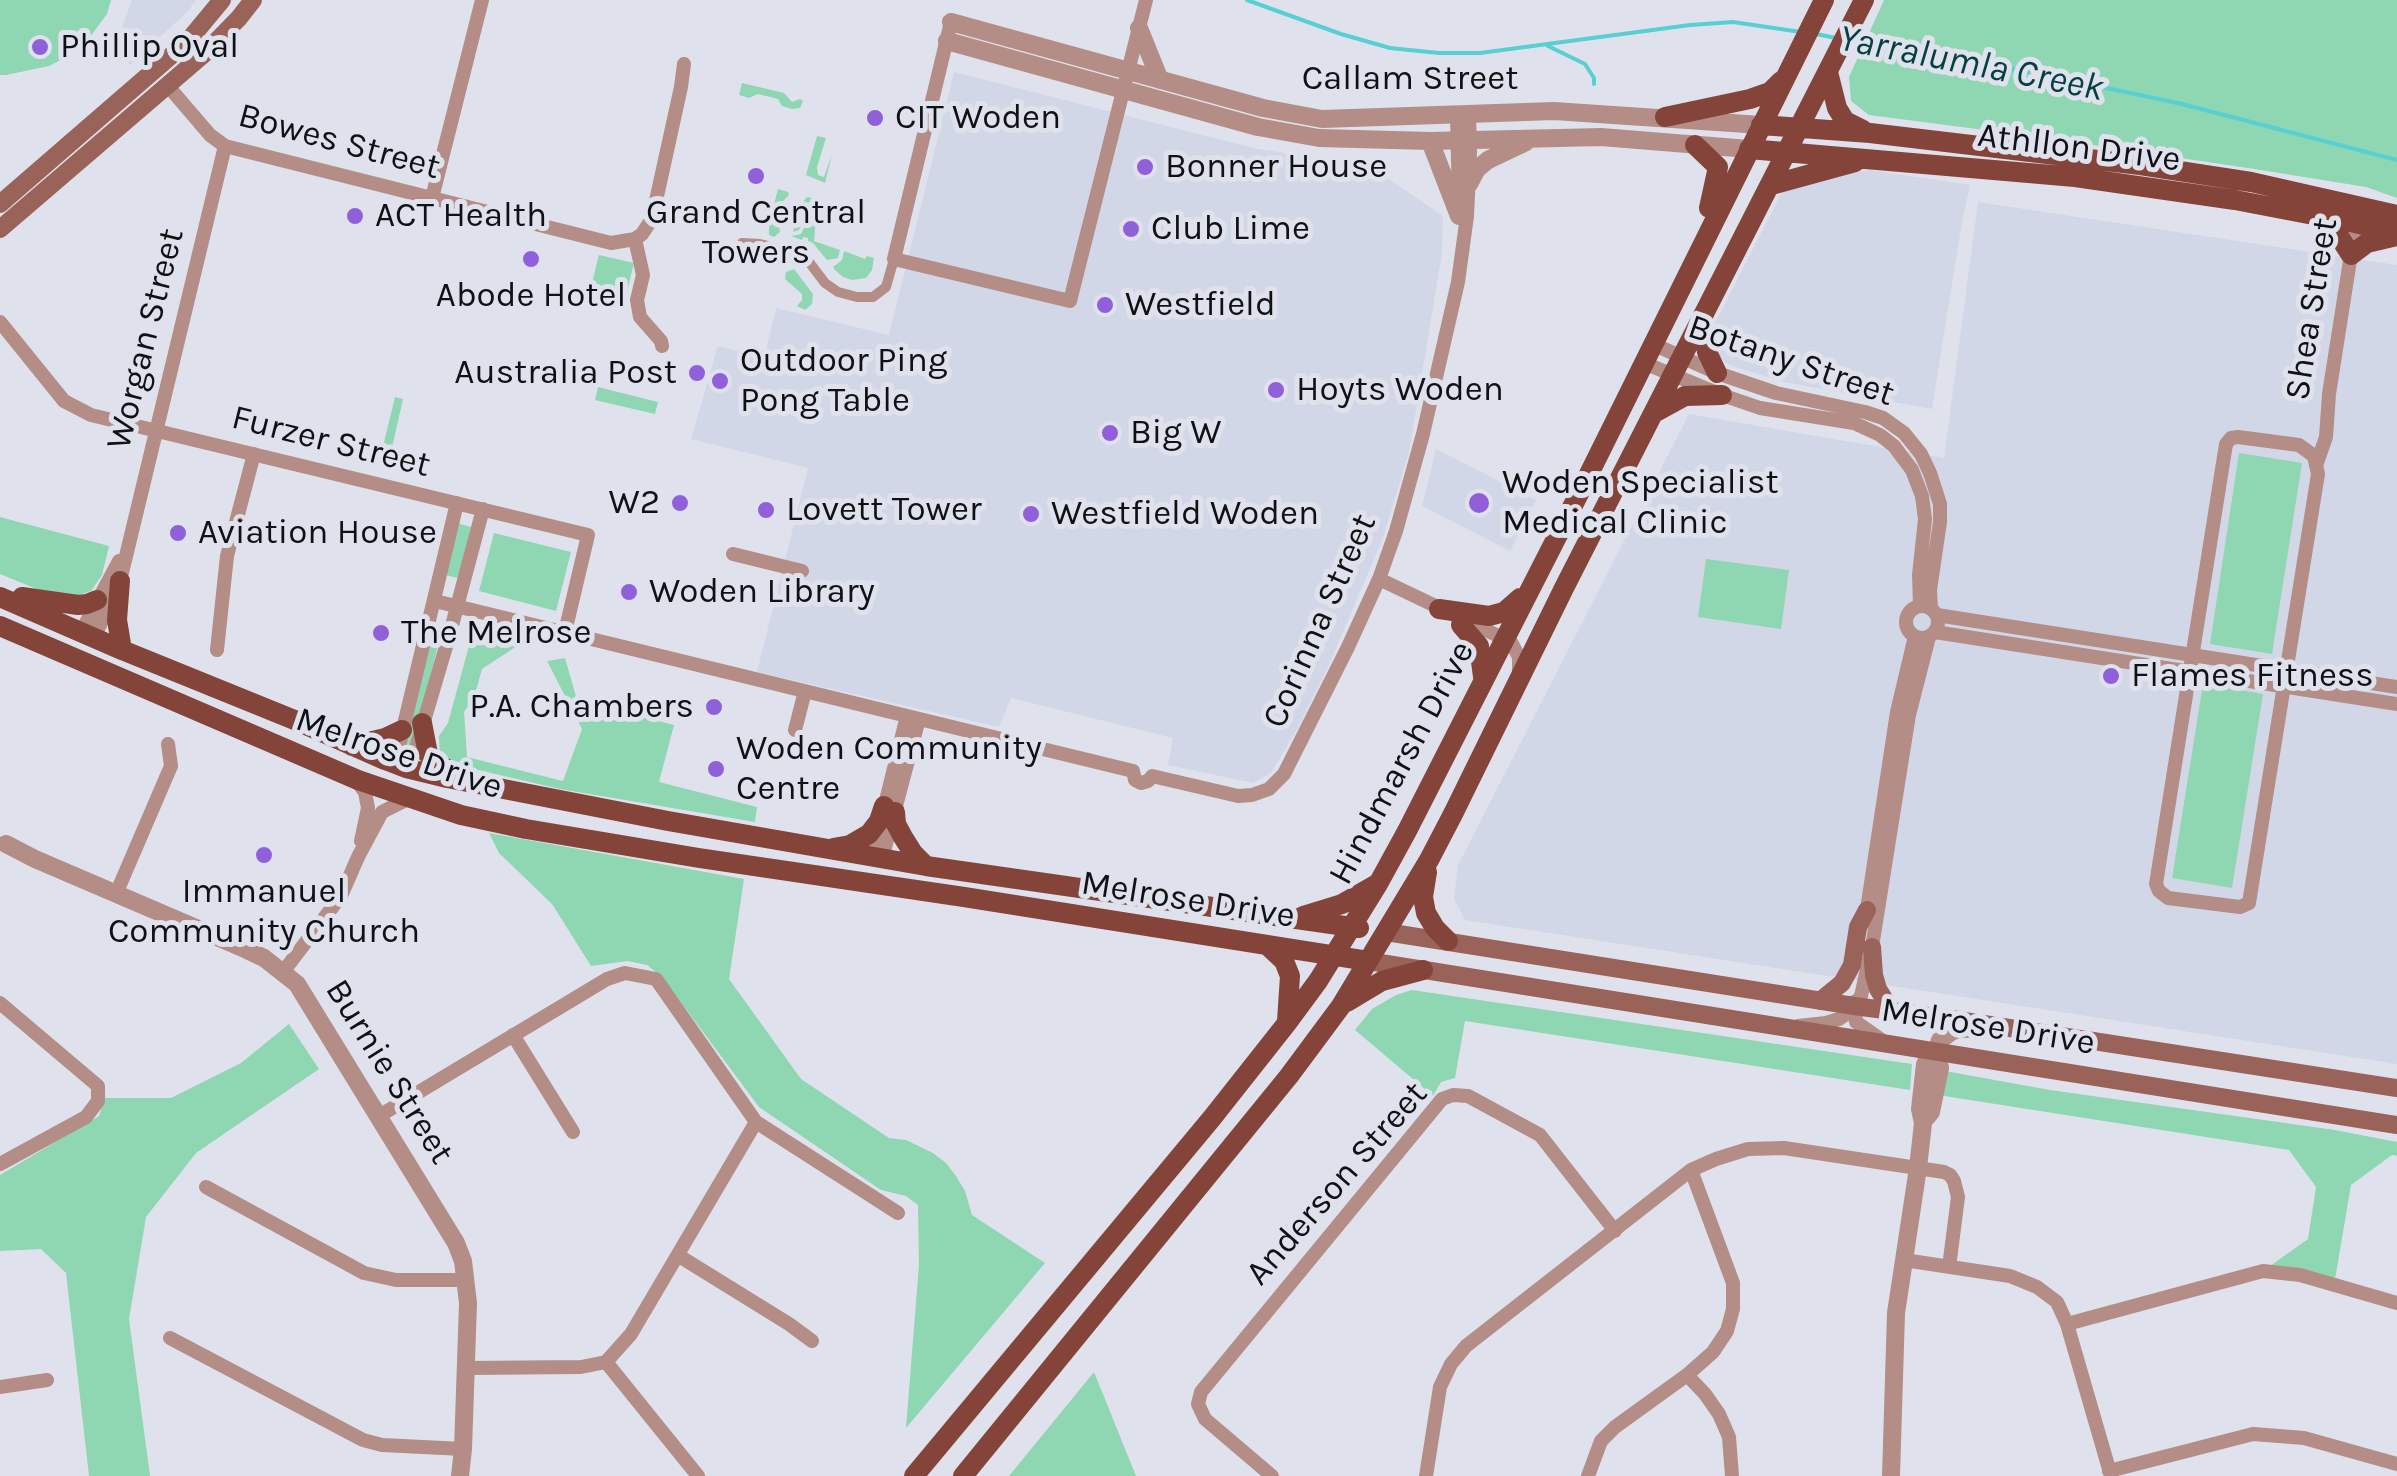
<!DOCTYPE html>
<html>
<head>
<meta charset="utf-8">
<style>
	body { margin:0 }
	canvas { display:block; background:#dfe2ec }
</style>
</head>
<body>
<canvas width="2397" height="1476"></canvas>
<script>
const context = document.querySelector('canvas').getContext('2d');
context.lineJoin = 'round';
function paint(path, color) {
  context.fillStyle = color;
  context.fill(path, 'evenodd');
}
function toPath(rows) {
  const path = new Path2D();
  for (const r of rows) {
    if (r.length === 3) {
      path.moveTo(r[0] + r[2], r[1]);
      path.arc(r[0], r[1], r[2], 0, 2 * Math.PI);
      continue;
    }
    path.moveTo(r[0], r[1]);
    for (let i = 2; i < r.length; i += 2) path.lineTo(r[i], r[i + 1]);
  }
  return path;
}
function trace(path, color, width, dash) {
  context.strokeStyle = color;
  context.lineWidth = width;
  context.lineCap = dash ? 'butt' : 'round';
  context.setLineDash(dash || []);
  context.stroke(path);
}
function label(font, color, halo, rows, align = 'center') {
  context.font = font + ' Karla,sans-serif';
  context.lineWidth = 10;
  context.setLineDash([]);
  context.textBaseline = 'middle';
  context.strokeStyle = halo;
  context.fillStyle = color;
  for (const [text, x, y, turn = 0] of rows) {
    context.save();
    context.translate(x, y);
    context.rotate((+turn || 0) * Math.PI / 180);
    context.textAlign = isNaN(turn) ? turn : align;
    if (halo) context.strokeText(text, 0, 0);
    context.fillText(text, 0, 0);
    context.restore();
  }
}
const built = toPath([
	[132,0,196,0,188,11,130,65,118,47,117,40],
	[954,72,1258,149,1368,165,1443,216,1442,253,1409,452,1383,538,1328,667,1296,731,1271,773,1253,783,1168,765,1173,738,1011,698,999,727,757,672,808,468,691,439,718,346,764,358,776,308,889,335],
	[1870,170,1970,185,1962,222,1932,409,1784,382,1735,367,1726,363,1715,353,1715,323,1782,192,1805,180],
	[1978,202,2397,265,2397,1064,1465,920,1454,899,1458,865,1689,414,1944,458],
	[1436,449,1536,500,1510,551,1422,506]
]);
const green = toPath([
	[0,0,111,0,107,14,90,37,68,56,49,66,6,75,0,75],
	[1884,0,2397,0,2397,198,2366,187,2248,168,2038,137,1869,115,1851,101,1849,77],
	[742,83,784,93,792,102,800,99,803,101,800,108,792,109,782,106,778,99,758,94,749,98,739,95],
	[817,136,826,138,817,167,818,175,824,177,832,154,825,183,806,175],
	[778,189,788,192,789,195,780,204,784,219,779,224,780,232,774,237,769,235,769,224],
	[807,197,817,199,821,202,820,207,816,207,814,214,805,216,799,230,793,232,799,206],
	[809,218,816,219,814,241,840,250,838,258,827,260,813,243,808,241,808,238,803,237,802,240,791,236,801,234],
	[844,251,865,259,867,256,874,258,872,270,866,278,852,280,843,277,835,270,833,267,842,260],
	[599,255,634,263,626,296,591,287],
	[794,269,813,294,812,304,805,310,797,306,802,300,802,294,785,279,786,272],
	[598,387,658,402,655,414,595,400],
	[395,397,403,399,389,461,380,459],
	[2239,453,2302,463,2272,654,2210,644],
	[0,517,109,546,102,575,91,591,76,596,54,596,0,574],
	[457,523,471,527,458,578,445,575],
	[494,533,571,552,556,611,479,591],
	[1706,559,1789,570,1781,629,1698,617],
	[477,629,526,640,482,669,474,698,464,712,467,757,563,781,582,729,547,661,565,658,577,700,674,725,659,782,757,807,755,822,560,789,448,763,440,756,439,736,448,723,473,631],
	[433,632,441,634,411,751,403,748],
	[2203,684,2263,694,2232,888,2172,878],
	[489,833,744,879,729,979,801,1079,889,1138,906,1140,933,1153,946,1163,956,1176,965,1191,972,1215,1045,1263,906,1428,919,1265,918,1205,906,1196,881,1190,759,1107,662,977,647,965,628,961,591,966,552,904,499,853],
	[1412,990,1912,1064,1910,1090,1465,1021,1455,1078,1441,1082,1433,1096,1355,1030,1372,1009,1396,995],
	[289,1024,319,1069,196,1153,146,1217,129,1319,150,1476,89,1476,66,1273,41,1249,0,1251,0,1175,99,1116,105,1098,171,1098,241,1063],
	[1945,1071,2050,1090,2335,1130,2397,1142,2397,1156,2392,1155,2351,1185,2334,1285,2263,1271,2308,1239,2316,1187,2289,1150,1938,1095],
	[1094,1372,1136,1476,1009,1476]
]);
const stream = toPath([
	[1247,0,1341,34,1390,48,1439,53,1480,53,1690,25,1733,22,1801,32],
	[1816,34,1836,38],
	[1850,40,2050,76,2182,104,2397,160],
	[1548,46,1585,64,1594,78,1594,84]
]);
const pedestrian = toPath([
	[742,243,760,244,796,253,809,262,825,283,838,292,857,297,873,297,886,287,894,259]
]);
const minor = toPath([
	[951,22,894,259,1070,301,1146,0],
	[168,86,210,135,225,146,611,243,635,239],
	[1457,115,1459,205],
	[432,198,482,0],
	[635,239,642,234,652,219,681,87,684,64],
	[635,239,643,275,637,300,640,317,661,341,662,346],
	[0,322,64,401,91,415,588,535,565,632],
	[1653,344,1717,373,1776,393,1865,412,1883,418,1904,433,1921,454,1930,473,1940,504,1940,522,1930,590,1931,608],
	[1644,363,1722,395,1760,408,1854,423,1880,435,1894,446,1912,470,1922,496,1925,519,1919,575,1920,606],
	[2238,437,2299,445,2314,456,2318,474,2249,903,2240,907,2168,898,2159,891,2156,884,2226,444,2231,438,2238,437],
	[2317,463,2326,437,2329,394,2357,216],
	[733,554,802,571],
	[1379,579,1511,642,1519,657,1519,673],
	[435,601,1133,771,1135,780,1141,783,1148,781,1152,776,1238,796,1252,795,1269,789,1284,774,1348,647,1379,579,1396,531,1423,434,1458,282,1467,216,1470,153,1469,114],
	[1922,622,16],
	[1937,615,2397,687],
	[81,632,119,561],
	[1935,632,2397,704],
	[94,638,120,581,225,146],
	[217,650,227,556,254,454],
	[795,730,805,691],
	[406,768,398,750,457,503],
	[406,768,414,755,450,633,483,509],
	[355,779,365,792,368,808,361,841],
	[872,857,907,716],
	[882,859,919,719],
	[116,894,171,766,168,744],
	[1866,916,1897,712,1915,636],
	[283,972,341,896,358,857,382,812,408,799],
	[1854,1002,1856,1022,1883,1041],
	[0,1003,98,1086,98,1101,86,1117,0,1164],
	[1798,1026,1826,1023,1839,1019,1849,1012,1861,996,1872,947,1909,715,1929,637],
	[513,1035,573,1132],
	[379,1116,607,979,625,973,656,979,756,1122,631,1334,606,1362,581,1367,466,1368],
	[756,1122,898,1213],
	[206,1187,364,1273,396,1280,467,1280],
	[679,1256,789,1324,812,1341],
	[1904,1260,2010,1276,2037,1287,2057,1302,2067,1324,2111,1476],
	[2067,1324,2263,1271,2300,1275,2397,1303],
	[170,1338,363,1440,382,1445,463,1449],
	[606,1362,698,1476],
	[1687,1375,1705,1394,1719,1414,1729,1437,1732,1476],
	[0,1387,47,1380],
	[2109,1471,2253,1434,2304,1438,2397,1464],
	[1272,1476,1205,1419,1198,1404,1201,1392,1442,1099,1453,1095,1468,1096,1540,1135,1615,1231],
	[1426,1476,1440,1387,1451,1364,1466,1346,1691,1170,1716,1159,1748,1149,1784,1148,1944,1172,1950,1175,1954,1181,1958,1197,1949,1267],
	[1588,1476,1601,1441,1615,1427,1687,1375,1713,1352,1727,1331,1733,1309,1733,1283,1691,1170]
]);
const tertiary = toPath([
	[951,22,1263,108,1322,119,1554,111,1761,125],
	[1139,28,1160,80],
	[947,41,1258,127,1319,138,1430,141,1601,137,1749,149],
	[1430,141,1459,216],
	[1469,184,1477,169,1488,160,1526,142],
	[6,844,35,859,245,949,264,958,297,984,456,1243,463,1261,468,1303,463,1449,460,1476],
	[1926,1118,1931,1112,1940,1068,1936,1052],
	[1891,1476,1896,1313,1918,1168,1923,1123,1920,1109,1925,1064,1936,1052,1940,1040,1951,1032,1958,1029,1980,1029]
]);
const secondary = toPath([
	[0,204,188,41,222,0],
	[0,229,204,54,239,18,253,0],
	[1386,932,1854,1006,1945,1018,2397,1088],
	[1872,947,1874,975,1878,989,1891,1010],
	[1368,961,2397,1125],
	[1820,1001,1842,983,1852,965,1858,927,1867,910]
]);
const primary = toPath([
	[1828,72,1837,108,1845,121,1863,130],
	[1665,117,1750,99,1770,92,1781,81],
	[1761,125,1870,133,2140,165,2251,182,2397,215],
	[1695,145,1718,167,1709,208],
	[1749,149,2075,177,2235,200,2355,223,2397,233],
	[1771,185,1855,162],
	[2327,218,2351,255,2367,243,2397,236],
	[1701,320,1707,352,1717,373],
	[1654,413,1685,396,1722,395],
	[120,581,117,620,122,650],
	[0,597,122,650,297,721,385,760,406,768,447,778,668,821,926,866,1359,928],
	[22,597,78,605,87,604,97,600],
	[1439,609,1489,616,1504,612,1520,598],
	[1461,625,1479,646,1483,677],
	[0,626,358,780,461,815,526,829,699,858,964,897,1368,961],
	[422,723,428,754,441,766,456,773],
	[352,746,385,738,402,730],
	[895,812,896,824,903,837,913,853,926,866],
	[833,848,850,845,869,834,879,821,884,806],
	[1427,872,1423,897,1426,913,1435,928,1448,941],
	[1303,916,1342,904,1377,884],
	[1269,947,1284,961,1290,976,1287,1021],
	[1347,1002,1382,981,1423,970],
	[914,1476,1212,1118,1287,1023,1318,981,1378,884,1407,831,1590,472,1824,0],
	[963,1476,1289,1076,1341,1006,1429,860,1453,814,1564,588,1864,0]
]);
const markers = [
	[40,47,10,"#9060da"],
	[875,118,10,"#9060da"],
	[1145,167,10,"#9060da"],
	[756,176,10,"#9060da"],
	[355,216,10,"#9060da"],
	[1131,229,10,"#9060da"],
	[531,259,10,"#9060da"],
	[1105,305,10,"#9060da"],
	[697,373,10,"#9060da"],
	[720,381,10,"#9060da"],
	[1276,390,10,"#9060da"],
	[1110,433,10,"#9060da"],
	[680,503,10,"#9060da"],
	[1479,503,12,"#9060da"],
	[766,510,10,"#9060da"],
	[1031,514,10,"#9060da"],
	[178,533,10,"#9060da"],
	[629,592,10,"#9060da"],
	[381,633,10,"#9060da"],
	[2111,676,10,"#9060da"],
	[714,707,10,"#9060da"],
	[716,769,10,"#9060da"],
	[264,855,10,"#9060da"]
];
const poiNames = [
	["Phillip Oval",60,47],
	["CIT Woden",895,118],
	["Bonner House",1165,167],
	["Grand Central",756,213,"center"],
	["Towers",756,253,"center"],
	["ACT Health",375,216],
	["Club Lime",1151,229],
	["Abode Hotel",531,296,"center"],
	["Westfield",1125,305],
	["Outdoor Ping",740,361],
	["Pong Table",740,401],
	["Australia Post",677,373,"right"],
	["Hoyts Woden",1296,390],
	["Big W",1130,433],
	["Woden Specialist",1502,483],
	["Medical Clinic",1502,523],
	["W2",660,503,"right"],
	["Lovett Tower",786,510],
	["Westfield Woden",1051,514],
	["Aviation House",198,533],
	["Woden Library",649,592],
	["The Melrose",401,633],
	["Flames Fitness",2131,676],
	["P.A. Chambers",694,707,"right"],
	["Woden Community",736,749],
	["Centre",736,789],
	["Immanuel",264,892,"center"],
	["Community Church",264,932,"center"]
];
const streetNames = [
	["Callam Street",1410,79],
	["Bowes Street",339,142,15],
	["Athllon Drive",2079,148,7],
	["Shea Street",2312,309,-81],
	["Worgan Street",146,339,-76],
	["Botany Street",1791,361,19],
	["Furzer Street",331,442,14],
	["Corinna Street",1320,621,-66],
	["Melrose Drive",399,754,19],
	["Hindmarsh Drive",1402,763,-62],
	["Melrose Drive",1188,900,9],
	["Melrose Drive",1988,1027,9],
	["Burnie Street",389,1072,58],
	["Anderson Street",1337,1184,-49]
];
const waterNames = [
	["Yarralumla Creek",1971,64,11]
];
paint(built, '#d2d7e8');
paint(green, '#8fd6b3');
trace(stream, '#57cfd3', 4);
trace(pedestrian, '#b38d86', 10);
trace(minor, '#b38d86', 14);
trace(tertiary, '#b38d86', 18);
trace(secondary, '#99635a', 18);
trace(primary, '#85443a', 20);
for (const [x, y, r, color] of markers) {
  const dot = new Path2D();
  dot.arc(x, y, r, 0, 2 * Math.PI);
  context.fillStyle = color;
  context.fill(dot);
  trace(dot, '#dfe2ec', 4);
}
label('35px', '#101114', '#dfe2ec', poiNames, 'left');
label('35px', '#101114', '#dfe2ec', streetNames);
label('italic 38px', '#043f41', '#dfe2ec', waterNames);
</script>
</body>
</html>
